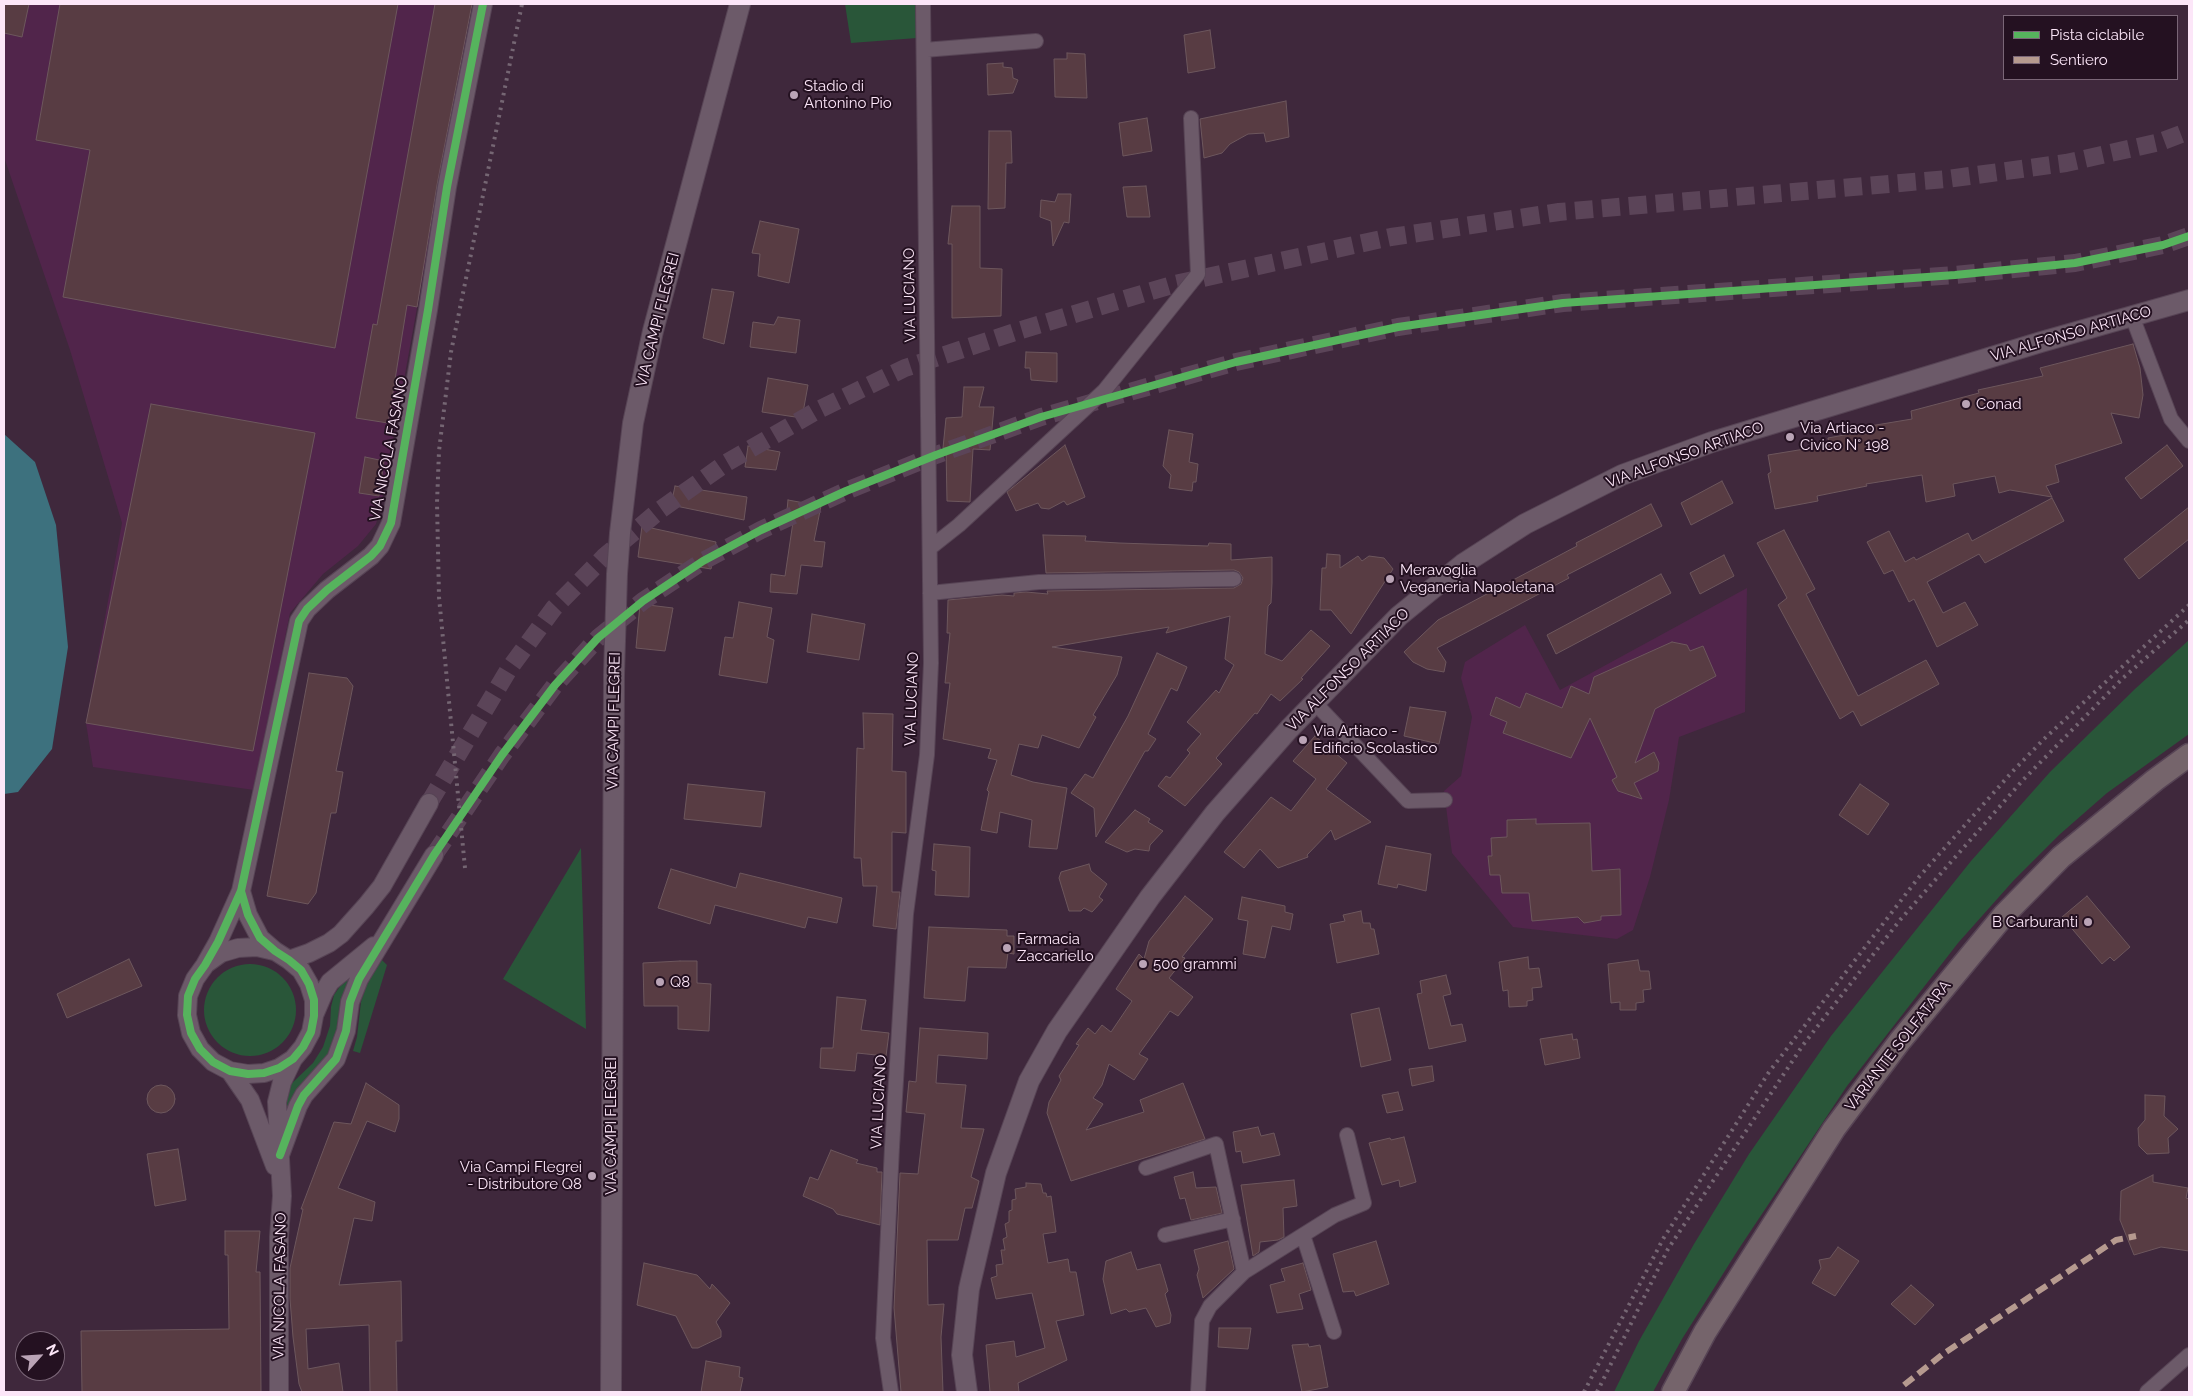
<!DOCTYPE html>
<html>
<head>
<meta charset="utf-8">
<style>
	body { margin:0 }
	#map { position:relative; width:2193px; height:1396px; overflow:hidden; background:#3f283c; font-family:Raleway,sans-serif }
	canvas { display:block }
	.frame { position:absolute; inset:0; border:5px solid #fce6f8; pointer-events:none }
	.legend { position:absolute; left:2003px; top:15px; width:175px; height:65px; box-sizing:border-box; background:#241121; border:1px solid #7a6677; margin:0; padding:6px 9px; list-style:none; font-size:15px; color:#fce6f8 }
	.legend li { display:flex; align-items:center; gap:10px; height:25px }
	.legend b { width:25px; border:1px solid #7a6677 }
	.north { position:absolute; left:15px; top:1331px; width:50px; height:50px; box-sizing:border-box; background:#241121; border:1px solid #7a6677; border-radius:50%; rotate:64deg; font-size:14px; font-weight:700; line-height:20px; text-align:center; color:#fce6f8 }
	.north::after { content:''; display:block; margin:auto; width:18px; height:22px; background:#baa4b6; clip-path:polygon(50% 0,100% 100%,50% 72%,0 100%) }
</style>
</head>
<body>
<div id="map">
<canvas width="2193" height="1396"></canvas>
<div class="frame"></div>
<ul class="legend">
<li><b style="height:6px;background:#56b35d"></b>Pista ciclabile</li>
<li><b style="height:6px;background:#b69a8f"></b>Sentiero</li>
</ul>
<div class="north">N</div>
</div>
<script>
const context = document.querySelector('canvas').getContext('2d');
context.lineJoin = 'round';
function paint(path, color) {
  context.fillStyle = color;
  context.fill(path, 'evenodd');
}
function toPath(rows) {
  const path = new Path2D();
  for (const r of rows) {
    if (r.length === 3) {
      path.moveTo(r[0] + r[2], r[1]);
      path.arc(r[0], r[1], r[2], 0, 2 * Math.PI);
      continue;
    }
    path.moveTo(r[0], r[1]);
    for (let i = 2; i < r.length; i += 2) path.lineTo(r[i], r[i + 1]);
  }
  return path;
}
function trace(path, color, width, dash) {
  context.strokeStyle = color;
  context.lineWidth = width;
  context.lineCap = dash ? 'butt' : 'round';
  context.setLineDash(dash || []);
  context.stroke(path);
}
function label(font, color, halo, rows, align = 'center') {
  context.font = font + ' Raleway,sans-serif';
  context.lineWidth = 4;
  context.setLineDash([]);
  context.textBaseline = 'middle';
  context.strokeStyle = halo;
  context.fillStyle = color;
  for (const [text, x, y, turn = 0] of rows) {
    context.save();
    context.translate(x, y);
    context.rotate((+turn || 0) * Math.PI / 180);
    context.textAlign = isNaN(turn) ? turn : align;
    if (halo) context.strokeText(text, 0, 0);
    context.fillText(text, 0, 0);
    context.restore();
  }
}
const built = toPath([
	[4,4,472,4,382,501,376,524,358,546,323,574,290,613,254,790,93,767,86,723,122,523,70,350,4,157],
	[1747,588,1745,712,1679,737,1669,800,1650,877,1633,930,1617,939,1513,927,1452,853,1444,791,1461,776,1472,717,1461,678,1465,662,1525,625,1560,690]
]);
const green = toPath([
	[845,4,916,4,917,38,851,43],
	[2189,640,2189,734,2107,793,2059,835,2014,880,1958,943,1847,1086,1738,1250,1682,1339,1653,1392,1614,1392,1639,1341,1694,1244,1749,1154,1831,1036,1971,861,2050,772,2136,688],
	[581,848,586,1029,503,979],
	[382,960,387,965,360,1053,353,1051,357,1037,361,1002,367,983],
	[250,1010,46],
	[349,978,339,1012,337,1030,329,1053,286,1114,286,1103,289,1086,313,1063,323,1047,330,1026,331,1007,334,995,343,982]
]);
const water = toPath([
	[4,434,35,462,56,525,68,647,52,749,18,792,4,794]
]);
const building = toPath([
	[4,4,29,4,22,37,4,33,4,4],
	[60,4,398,4,335,348,63,297,90,150,36,140,60,4],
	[435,4,472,4,437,185,417,307,407,305,388,423,356,418,373,324,377,325,435,4],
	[1210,30,1215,68,1188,73,1184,35,1210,30],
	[1067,53,1085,54,1087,98,1055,97,1054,59,1067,59,1067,53],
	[1003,63,1003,67,1012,68,1013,78,1018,80,1013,93,988,95,987,64,1003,63],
	[1286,101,1289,137,1266,142,1264,133,1248,134,1230,144,1222,153,1204,158,1200,119,1286,101],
	[1147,118,1152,151,1123,156,1119,123,1147,118],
	[989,131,1011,131,1012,163,1006,163,1005,208,988,209,989,131],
	[1146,186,1150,217,1127,217,1123,187,1146,186],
	[1058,194,1071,194,1069,223,1064,222,1053,246,1051,221,1040,217,1041,200,1055,202,1058,194],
	[952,206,980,206,980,268,1002,269,1001,316,952,318,952,244,948,244,952,206],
	[760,221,799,229,789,283,758,276,760,254,752,253,760,221],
	[712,289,734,292,724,344,703,338,712,289],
	[778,317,800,320,796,353,750,347,753,322,774,325,778,317],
	[2133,344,2140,368,2143,395,2139,418,2111,413,2122,443,2055,465,2059,482,2046,486,2052,497,2010,490,1999,493,1995,476,1953,484,1955,496,1926,502,1922,475,1866,484,1867,486,1817,496,1818,501,1775,509,1768,474,1771,472,1768,455,1829,445,1828,438,1871,430,1870,426,1912,419,1911,411,1979,393,1978,390,2043,376,2040,368,2133,344],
	[1026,352,1057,353,1057,382,1031,380,1030,368,1025,368,1026,352],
	[768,378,808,385,802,418,762,412,768,378],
	[964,387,984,387,979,407,994,407,990,450,973,449,970,502,947,501,946,448,943,448,946,418,962,417,964,387],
	[151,404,315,433,253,751,86,723,151,404],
	[1169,430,1193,434,1189,462,1198,464,1196,482,1193,482,1192,491,1169,488,1171,475,1163,466,1169,430],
	[1065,445,1085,497,1067,505,1064,501,1049,509,1041,508,1038,503,1016,511,1007,492,1065,445],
	[2167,445,2183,466,2141,499,2125,478,2167,445],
	[748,446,780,452,776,470,745,467,748,446],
	[365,457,384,461,379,496,359,493,365,457],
	[1722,481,1733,503,1691,525,1681,503,1722,481],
	[675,486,747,497,744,520,671,505,675,486],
	[2052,498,2064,521,1985,563,1979,554,1927,582,1943,613,1965,602,1978,625,1937,647,1914,599,1909,602,1893,570,1884,574,1867,542,1889,531,1905,562,1914,557,1916,560,1968,533,1972,541,2052,498],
	[788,500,821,506,814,541,825,542,822,567,801,565,797,594,770,592,771,574,785,576,793,522,786,521,788,500],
	[1651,504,1662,526,1567,575,1569,578,1437,648,1446,662,1444,672,1427,669,1413,662,1404,652,1438,620,1577,546,1576,543,1651,504],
	[2189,507,2189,539,2139,579,2124,559,2189,507],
	[642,526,716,542,711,569,638,557,642,526],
	[1784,530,1815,589,1806,594,1858,696,1926,660,1939,684,1861,726,1853,711,1840,719,1778,605,1787,598,1757,543,1784,530],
	[1043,535,1086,536,1085,541,1119,543,1208,546,1209,543,1231,544,1231,560,1272,557,1272,583,1271,603,1268,606,1265,654,1282,661,1311,630,1330,646,1301,678,1303,679,1280,701,1271,694,1257,714,1255,713,1216,758,1222,764,1185,806,1158,786,1166,776,1170,778,1190,753,1187,750,1201,734,1187,722,1216,690,1219,693,1234,665,1225,659,1230,616,1166,633,1169,627,1052,647,1122,657,1117,675,1093,715,1096,717,1079,748,1042,735,1038,748,1019,744,1011,775,1033,782,1067,788,1057,849,1029,847,1032,820,1000,812,997,833,981,830,989,792,987,790,997,760,988,758,991,749,943,739,950,683,945,683,950,633,947,633,948,600,1002,595,1014,596,1014,593,1026,592,1048,594,1047,591,1234,588,1241,584,1243,578,1239,572,1234,570,1046,573,1043,535],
	[1327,554,1340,555,1340,568,1358,556,1362,561,1369,556,1384,558,1393,569,1351,634,1331,610,1320,610,1322,568,1326,568,1327,554],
	[1724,555,1734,576,1700,594,1690,573,1724,555],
	[1661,574,1671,593,1556,654,1547,635,1661,574],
	[739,602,772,608,767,637,774,640,767,683,719,675,725,637,733,638,739,602],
	[640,604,673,608,665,651,636,648,640,604],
	[812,614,865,624,859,660,807,652,812,614],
	[1672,642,1687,645,1690,651,1703,646,1716,676,1655,709,1635,763,1654,752,1659,763,1658,771,1634,783,1642,799,1618,791,1612,780,1617,777,1590,718,1571,758,1503,733,1507,722,1490,715,1496,697,1520,708,1526,693,1562,708,1571,686,1589,694,1594,677,1672,642],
	[1157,653,1187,667,1177,691,1171,688,1148,734,1156,739,1148,751,1145,751,1096,837,1094,808,1071,793,1085,774,1093,778,1128,716,1157,653],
	[309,673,347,678,353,686,336,771,343,772,336,813,331,813,316,893,308,904,267,896,309,673],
	[1410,707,1446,712,1439,744,1404,736,1410,707],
	[863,713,893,714,892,771,906,772,906,833,892,832,892,892,900,892,896,929,873,926,877,886,863,886,861,858,854,858,857,748,864,749,863,713],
	[1315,736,1347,763,1326,789,1371,822,1335,840,1331,830,1307,855,1308,857,1278,868,1260,849,1244,868,1224,852,1271,797,1291,811,1316,779,1293,761,1315,736],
	[688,784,765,792,761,827,684,819,688,784],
	[1860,784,1889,804,1868,835,1839,815,1860,784],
	[1135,810,1150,819,1148,822,1163,831,1150,845,1149,851,1135,849,1127,852,1105,842,1135,810],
	[1536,819,1536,824,1590,823,1592,871,1620,869,1621,915,1601,916,1601,920,1584,923,1578,917,1532,921,1529,893,1502,893,1500,875,1490,875,1488,856,1492,856,1491,838,1507,837,1507,820,1536,819],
	[934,844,970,847,969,897,935,895,936,871,932,870,934,844],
	[1386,846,1431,854,1426,891,1398,884,1397,888,1378,884,1386,846],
	[1089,864,1091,871,1107,884,1099,897,1103,900,1092,912,1084,908,1081,911,1069,911,1059,878,1061,872,1089,864],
	[671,869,736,888,740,873,842,898,837,923,808,917,805,928,715,905,710,924,658,908,671,869],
	[1185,896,1213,919,1182,957,1185,958,1169,978,1193,997,1178,1016,1170,1011,1139,1054,1148,1059,1134,1080,1109,1064,1102,1085,1093,1098,1103,1104,1086,1130,1144,1112,1140,1100,1183,1083,1205,1139,1071,1181,1047,1113,1049,1102,1061,1080,1059,1076,1079,1045,1076,1044,1088,1028,1095,1034,1102,1025,1111,1032,1132,1001,1116,989,1139,954,1144,959,1149,941,1185,896],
	[2087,896,2130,947,2114,961,2110,957,2102,964,2062,917,2087,896],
	[1242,897,1285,906,1285,912,1293,914,1290,930,1272,926,1265,958,1243,954,1248,921,1238,919,1242,897],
	[1361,911,1363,923,1370,923,1371,929,1374,929,1379,954,1337,963,1330,924,1345,921,1343,915,1361,911],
	[929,927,1007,930,1007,936,1014,936,1014,954,1008,953,1006,968,968,967,965,1001,924,998,929,927],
	[1528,957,1529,969,1539,968,1542,987,1532,988,1533,1000,1527,1001,1527,1006,1509,1007,1508,990,1503,991,1499,962,1528,957],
	[129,959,142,986,67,1018,57,994,129,959],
	[1638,960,1640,971,1649,971,1651,989,1643,990,1644,1002,1636,1003,1636,1010,1620,1010,1620,1002,1611,1003,1608,964,1638,960],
	[680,961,697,961,697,983,711,984,709,1031,678,1029,678,1006,644,1006,643,963,680,961],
	[1446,975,1451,994,1443,996,1451,1026,1462,1024,1466,1041,1429,1049,1417,994,1422,993,1420,981,1446,975],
	[837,997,866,1000,861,1030,889,1033,886,1056,857,1053,855,1071,820,1068,821,1048,833,1048,837,997],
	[1379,1008,1391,1060,1361,1067,1351,1014,1379,1008],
	[920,1028,988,1033,987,1059,938,1055,936,1083,966,1085,961,1128,984,1129,971,1177,979,1181,972,1208,965,1208,958,1240,927,1240,928,1305,944,1304,941,1337,943,1392,901,1392,894,1308,900,1173,918,1174,925,1114,906,1112,909,1081,916,1082,920,1028],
	[1572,1034,1573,1040,1577,1039,1580,1058,1545,1065,1540,1039,1572,1034],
	[1432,1066,1434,1081,1412,1086,1409,1069,1432,1066],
	[366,1083,399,1105,399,1119,395,1132,367,1121,338,1188,375,1202,372,1221,354,1218,339,1285,401,1281,402,1341,396,1341,397,1392,370,1392,369,1325,306,1329,308,1369,339,1363,343,1392,302,1392,299,1384,293,1337,290,1299,290,1268,303,1209,301,1209,334,1122,351,1124,366,1083],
	[161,1099,14],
	[1398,1092,1403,1110,1387,1113,1382,1095,1398,1092],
	[2145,1095,2165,1096,2164,1116,2178,1129,2168,1138,2169,1153,2147,1154,2139,1146,2138,1128,2145,1120,2145,1095],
	[1258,1127,1261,1136,1274,1133,1280,1155,1243,1163,1241,1151,1236,1152,1233,1132,1258,1127],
	[1404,1137,1416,1182,1400,1187,1399,1180,1382,1185,1369,1143,1390,1138,1391,1140,1404,1137],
	[178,1149,186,1200,155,1206,147,1154,178,1149],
	[831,1150,858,1160,856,1163,877,1168,877,1172,882,1172,880,1225,837,1214,833,1209,803,1196,810,1177,818,1180,831,1150],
	[1193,1172,1196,1188,1216,1187,1222,1213,1191,1220,1185,1198,1180,1199,1174,1177,1193,1172],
	[2153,1175,2153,1182,2188,1188,2186,1198,2189,1199,2189,1251,2161,1247,2134,1255,2120,1220,2121,1191,2153,1175],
	[1294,1180,1297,1206,1283,1208,1284,1237,1278,1240,1260,1242,1259,1252,1253,1256,1241,1185,1294,1180],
	[1026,1183,1041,1184,1043,1193,1046,1193,1047,1197,1051,1196,1056,1232,1043,1234,1048,1263,1068,1259,1070,1272,1076,1272,1084,1315,1056,1321,1067,1360,1018,1383,1019,1392,990,1392,986,1345,1014,1341,1016,1357,1045,1348,1032,1293,996,1299,991,1278,997,1276,996,1265,1003,1264,1001,1250,1005,1250,1003,1239,1007,1237,1005,1224,1009,1222,1009,1211,1012,1210,1012,1200,1016,1199,1015,1189,1026,1187,1026,1183],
	[225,1231,260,1231,256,1272,260,1272,261,1392,82,1392,81,1331,229,1329,228,1255,225,1255,225,1231],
	[1228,1241,1234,1269,1203,1298,1197,1275,1199,1269,1194,1250,1228,1241],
	[1376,1241,1389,1284,1356,1296,1354,1291,1343,1292,1333,1254,1376,1241],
	[1838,1247,1859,1261,1835,1296,1812,1283,1821,1268,1819,1260,1830,1258,1838,1247],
	[1131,1252,1137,1270,1160,1264,1168,1291,1165,1294,1171,1315,1170,1323,1156,1327,1146,1308,1129,1312,1126,1309,1111,1314,1103,1279,1106,1261,1131,1252],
	[644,1263,697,1275,710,1289,712,1284,730,1303,716,1322,721,1331,721,1337,698,1348,692,1348,676,1316,637,1305,644,1263],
	[1303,1263,1311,1290,1299,1294,1303,1309,1277,1313,1270,1285,1285,1281,1281,1269,1303,1263],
	[1911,1285,1934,1305,1915,1325,1891,1304,1911,1285],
	[1219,1328,1251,1328,1248,1349,1218,1347,1219,1328],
	[1308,1344,1309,1347,1320,1345,1328,1387,1302,1392,1292,1345,1308,1344],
	[706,1361,740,1367,739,1377,743,1378,740,1392,701,1392,706,1361]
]);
const tertiaryTunnel = toPath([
	[429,803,509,669,554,608,604,557,660,510,726,463,818,410,905,368,1018,331,1175,284,1391,237,1559,212,1947,179,2066,163,2160,142,2189,131],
	[434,855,502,755,555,685,598,638,643,601,703,561,761,530,846,491,936,455,1041,417,1236,362,1398,327,1563,303,1955,275,2075,263,2163,245,2189,236]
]);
const minor = toPath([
	[924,50,1036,41],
	[2132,316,2171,419,2189,441],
	[930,548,959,525,1104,391,1198,274,1191,118],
	[930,593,1039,582,1234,579],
	[1315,703,1408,801,1445,800],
	[1146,1168,1216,1144,1244,1272],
	[1165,1235,1233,1219],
	[1303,1235,1334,1332],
	[891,1392,883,1338,892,1147,906,914,927,755,931,663,923,4],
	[1198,1392,1202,1321,1210,1306,1244,1272,1335,1215,1364,1203,1347,1135],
	[2147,1392,2189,1355]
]);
const tertiary = toPath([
	[241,891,248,915,260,938,275,951,289,960,301,970,309,984,314,1000,314,1016,311,1032,303,1047,293,1059,279,1068,264,1073,248,1074,230,1071,213,1062,200,1049,191,1033,187,1015,188,996,195,979,205,965,218,942,241,891,299,621,307,609,327,590,371,556,380,546,391,523,428,310,447,187,483,4],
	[289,960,309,953,329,943,341,934,366,906,382,886,429,803],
	[207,963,221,953,238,948,257,947,274,951],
	[315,1013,324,992,330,982,374,946],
	[230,1071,250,1100,275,1166],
	[280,1155,298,1106,304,1095,336,1059,346,1031,350,1002,359,979,434,855],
	[279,1392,279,1237,282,1196,277,1102,282,1082,293,1059]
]);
const secondary = toPath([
	[611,1392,614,675,617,574,620,533,633,423,653,331,740,4],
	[967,1392,962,1355,969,1289,996,1173,1029,1081,1057,1031,1150,897,1215,813,1289,729,1399,616,1463,564,1525,524,1622,475,1712,442,2041,342,2189,300]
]);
const primary = toPath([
	[1673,1392,1705,1332,1834,1129,1900,1041,2004,915,2061,857,2155,780,2189,755]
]);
const rail = toPath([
	[465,868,439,597,437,503,439,451,451,352,522,4],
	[1584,1392,1663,1239,1769,1072,1919,877,2012,772,2044,739,2189,605],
	[1597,1392,1668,1249,1803,1045,1900,920,2023,780,2123,678,2189,620]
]);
const quiet = toPath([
	[1904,1385,1943,1354,2116,1240,2136,1236]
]);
const cycleway = toPath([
	[241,891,248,915,260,938,275,951,289,960,301,970,309,984,314,1000,314,1016,311,1032,303,1047,293,1059,279,1068,264,1073,248,1074,230,1071,213,1062,200,1049,191,1033,187,1015,188,996,195,979,205,965,218,942,241,891,299,621,307,609,327,590,371,556,380,546,391,523,428,310,447,187,483,4],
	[280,1155,298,1106,304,1095,336,1059,346,1031,350,1002,359,979,434,855,502,755,555,685,598,638,643,601,703,561,761,530,846,491,936,455,1041,417,1236,362,1398,327,1563,303,1955,275,2075,263,2163,245,2189,236]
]);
const markers = [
	[794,95,5,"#baa4b6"],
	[1966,404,5,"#baa4b6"],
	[1790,437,5,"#baa4b6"],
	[1390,579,5,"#baa4b6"],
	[1303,740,5,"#baa4b6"],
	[2088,922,5,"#baa4b6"],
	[1007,948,5,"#baa4b6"],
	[1143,964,5,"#baa4b6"],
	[660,982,5,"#baa4b6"],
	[592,1176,5,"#baa4b6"]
];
const poiNames = [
	["Stadio di",804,86],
	["Antonino Pio",804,103],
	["Conad",1976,404],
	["Via Artiaco -",1800,428],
	["Civico N° 198",1800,445],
	["Meravoglia",1400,570],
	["Veganeria Napoletana",1400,587],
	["Via Artiaco -",1313,731],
	["Edificio Scolastico",1313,748],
	["B Carburanti",2078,922,"right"],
	["Farmacia",1017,939],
	["Zaccariello",1017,956],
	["500 grammi",1153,964],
	["Q8",670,982],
	["Via Campi Flegrei",582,1167,"right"],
	["- Distributore Q8",582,1184,"right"]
];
const streetNames = [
	["VIA LUCIANO",910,295,-91],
	["VIA CAMPI FLEGREI",658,320,-76],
	["VIA ALFONSO ARTIACO",2071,334,-16],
	["VIA NICOLA FASANO",389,449,-79],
	["VIA ALFONSO ARTIACO",1685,455,-20],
	["VIA ALFONSO ARTIACO",1348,670,-45],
	["VIA LUCIANO",912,699,-88],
	["VIA CAMPI FLEGREI",614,721,-89],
	["VARIANTE SOLFATARA",1898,1046,-52],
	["VIA LUCIANO",879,1102,-87],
	["VIA CAMPI FLEGREI",611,1126,-90],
	["VIA NICOLA FASANO",280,1286,-89]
];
paint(built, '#51254b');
paint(green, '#295639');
paint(water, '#3d717e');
paint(building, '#583c43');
trace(building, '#6d575d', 1);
trace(tertiaryTunnel, '#5b4458', 18, [18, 9]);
trace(minor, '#574455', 16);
trace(tertiary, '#574455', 20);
trace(secondary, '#574455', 22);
trace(primary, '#574455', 25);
trace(minor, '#6c5a69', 14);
trace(tertiary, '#6c5a69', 18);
trace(secondary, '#6c5a69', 20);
trace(primary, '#75646b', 22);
trace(rail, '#756673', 4, [2.5, 5]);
trace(quiet, '#b69a8f', 6, [12, 6]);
trace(cycleway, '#56b35d', 8);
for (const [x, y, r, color] of markers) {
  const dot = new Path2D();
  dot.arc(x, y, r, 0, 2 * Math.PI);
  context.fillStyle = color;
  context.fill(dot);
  trace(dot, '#241121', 2);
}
label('15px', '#fce6f8', '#241121', poiNames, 'left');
label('15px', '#fce6f8', '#241121', streetNames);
</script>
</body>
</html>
